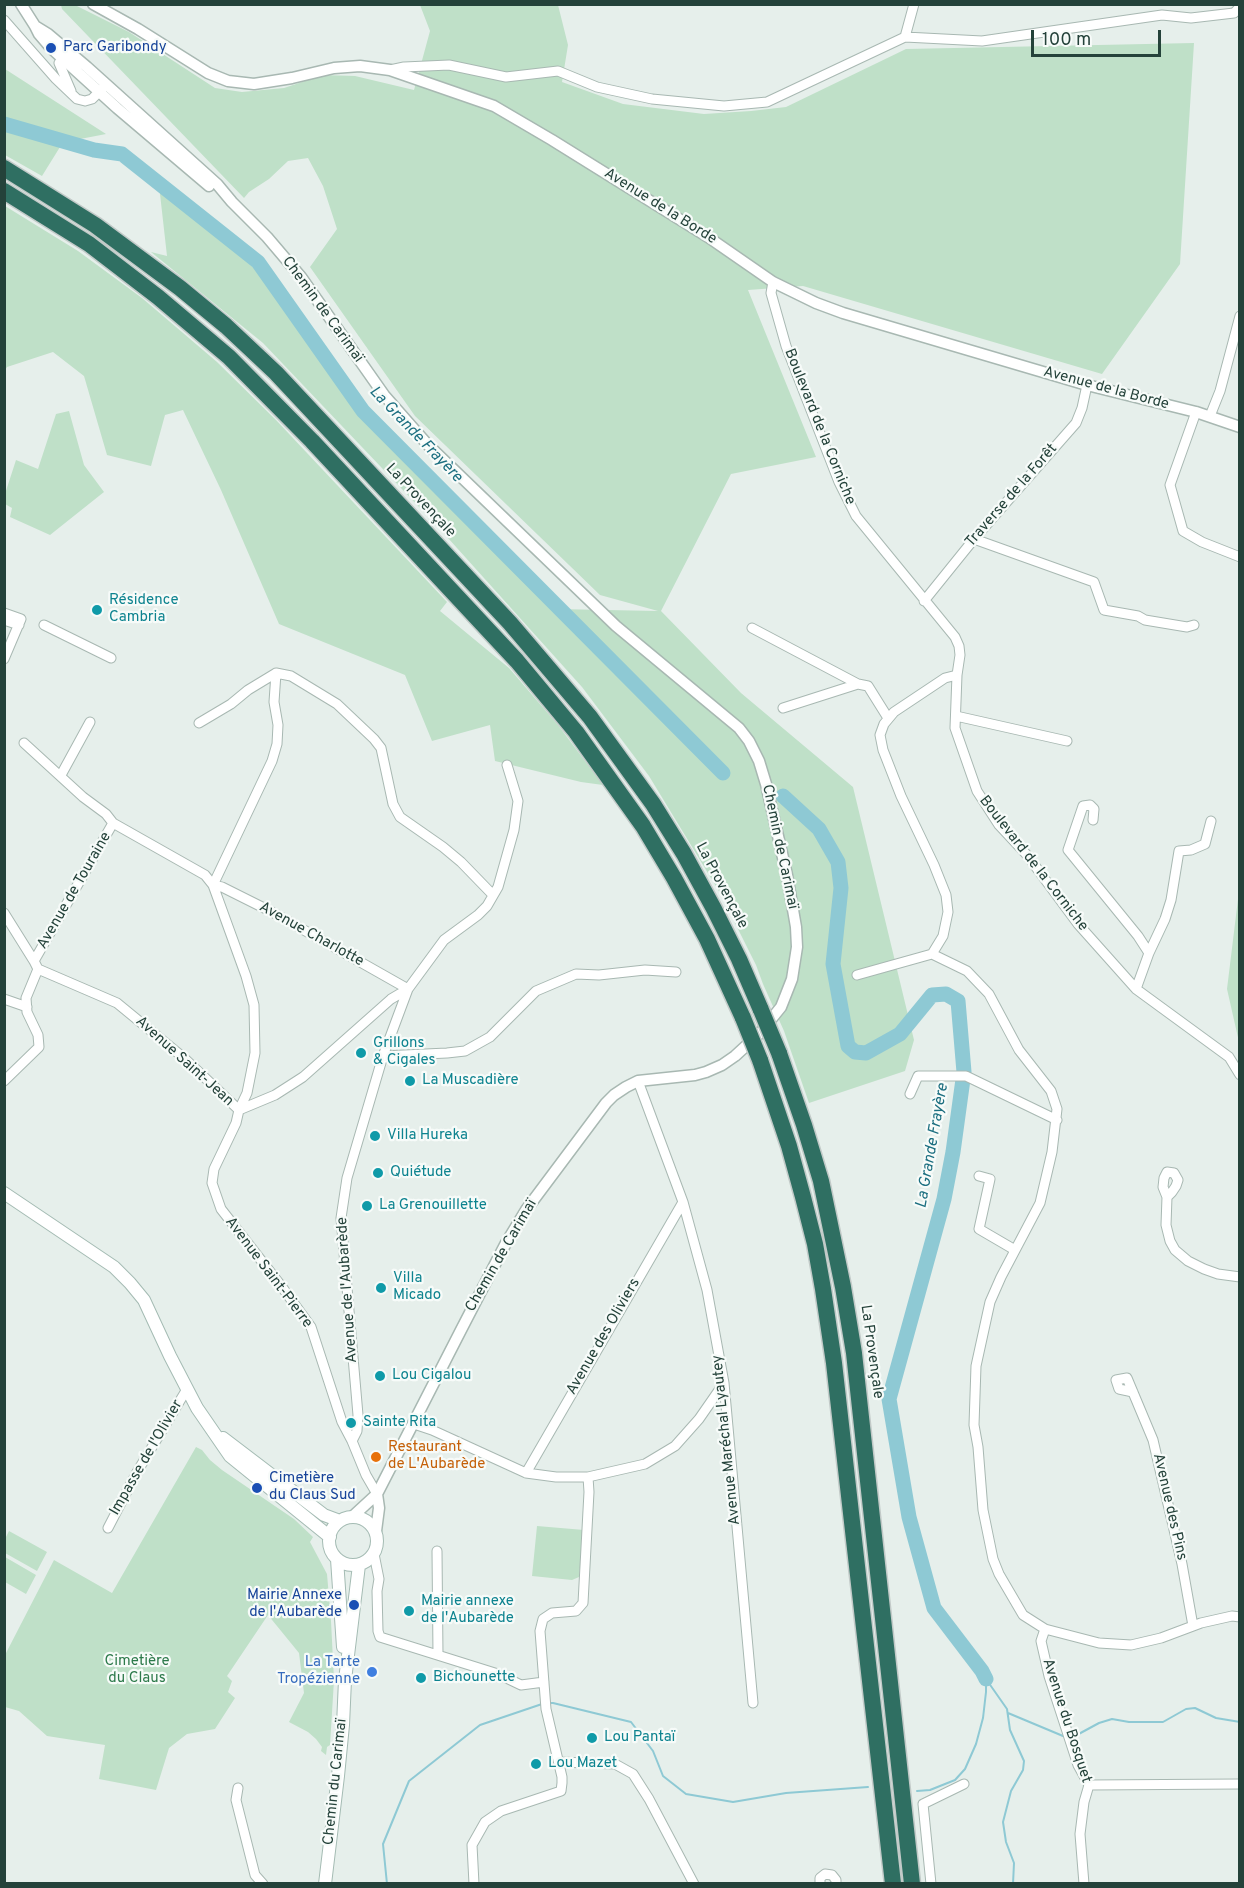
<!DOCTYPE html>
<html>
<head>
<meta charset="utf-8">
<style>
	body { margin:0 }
	#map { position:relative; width:1244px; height:1888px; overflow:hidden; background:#e6efeb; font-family:Overpass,sans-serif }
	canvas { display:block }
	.frame { position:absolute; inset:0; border:6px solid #24423a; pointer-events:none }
	.scale { position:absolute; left:1031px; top:30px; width:130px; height:27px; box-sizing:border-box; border:3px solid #24423a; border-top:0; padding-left:8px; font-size:18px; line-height:21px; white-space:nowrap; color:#24423a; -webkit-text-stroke:4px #f7fbf9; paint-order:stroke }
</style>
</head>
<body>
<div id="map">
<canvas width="1244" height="1888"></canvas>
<div class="frame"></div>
<div class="scale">100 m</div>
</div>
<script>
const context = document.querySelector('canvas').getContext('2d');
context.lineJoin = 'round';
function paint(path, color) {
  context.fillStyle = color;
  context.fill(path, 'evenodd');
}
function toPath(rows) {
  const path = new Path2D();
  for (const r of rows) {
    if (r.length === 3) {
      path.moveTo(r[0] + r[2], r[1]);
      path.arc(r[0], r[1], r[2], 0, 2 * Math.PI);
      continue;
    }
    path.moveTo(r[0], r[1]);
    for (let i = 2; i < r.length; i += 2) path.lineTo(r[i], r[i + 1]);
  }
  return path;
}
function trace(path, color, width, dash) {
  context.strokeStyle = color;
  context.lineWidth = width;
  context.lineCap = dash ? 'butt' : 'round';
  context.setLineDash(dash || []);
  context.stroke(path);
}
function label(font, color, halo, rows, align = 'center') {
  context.font = font + ' Overpass,sans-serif';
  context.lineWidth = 4.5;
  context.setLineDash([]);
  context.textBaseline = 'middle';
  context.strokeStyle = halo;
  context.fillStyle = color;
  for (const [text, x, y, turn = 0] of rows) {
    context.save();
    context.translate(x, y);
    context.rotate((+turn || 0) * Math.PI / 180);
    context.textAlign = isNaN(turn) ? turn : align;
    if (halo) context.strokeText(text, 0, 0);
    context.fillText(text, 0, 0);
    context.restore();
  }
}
const green = toPath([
	[61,5,75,5,129,32,215,88,242,92,284,88,323,75,355,76,414,90,430,31,420,5,558,5,568,45,562,82,623,104,704,114,751,111,786,107,906,49,1194,43,1180,264,1102,374,803,286,748,290,816,457,731,474,661,611,741,693,853,787,914,1040,905,1071,809,1103,784,1031,763,984,756,965,720,893,649,776,582,687,439,528,263,343,151,252,167,256,159,185,261,274,373,428,555,609,658,611,600,595,415,416,310,267,337,229,323,186,308,158,288,161,269,179,249,192,244,198,62,9],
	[4,69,5,69,106,134,75,140,60,147,42,176,5,155],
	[5,206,78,251,142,298,217,362,276,420,447,602,440,611,509,668,558,725,603,785,581,782,495,761,490,725,432,741,405,675,279,624,221,490,183,410,165,415,151,466,107,455,84,376,53,352,7,367,5,370],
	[69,411,84,465,104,492,50,535,10,517,12,508,5,504,5,494,16,460,38,469,56,414],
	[1239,891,1240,1042,1239,1042,1227,989],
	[196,1447,202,1450,210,1460,222,1470,294,1519,313,1537,310,1542,327,1574,331,1621,334,1680,330,1745,327,1747,326,1755,321,1751,322,1747,316,1739,308,1732,289,1722,304,1693,299,1653,268,1615,227,1676,232,1681,228,1692,235,1698,215,1729,187,1734,169,1748,156,1790,99,1779,105,1745,47,1736,19,1711,5,1707,5,1655,54,1560,112,1593],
	[537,1526,584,1530,579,1577,572,1580,532,1576],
	[9,1531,47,1552,37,1571,5,1553,5,1539],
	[5,1557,36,1575,26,1594,5,1582]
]);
const stream = toPath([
	[986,1679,1007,1709,1010,1730,1024,1761,1023,1770,1011,1791,1003,1822,1006,1842,1014,1863,1013,1884],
	[548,1703,553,1703,631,1722,653,1751,663,1776,686,1794,733,1802,786,1793,868,1787],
	[1008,1713,1063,1736],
	[1075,1736,1099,1723,1112,1719,1129,1722,1163,1722,1186,1709,1195,1708,1216,1718,1240,1722],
	[917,1791,930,1790,955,1780,965,1769,976,1744,983,1718,986,1692,986,1680],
	[387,1884,383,1844,409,1781,480,1725,542,1704]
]);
const river = toPath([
	[4,124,94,150,122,154,258,262,363,411,723,773],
	[783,796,819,829,838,862,841,888,833,964,848,1046,855,1052,866,1053,900,1034,932,995,946,994,958,1001,964,1072,953,1152,944,1199,889,1399,909,1517,934,1608,982,1671,986,1679]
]);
const minor = toPath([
	[4,20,56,79,77,99,85,101,92,99,104,87],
	[905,37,914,4],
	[59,63,71,91],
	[390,70,404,67,449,65,506,77,558,71,597,87,652,99,724,106,767,102,905,37,982,41,1162,15,1191,18,1234,13,1240,7],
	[773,282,771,293,786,346,839,482,856,516,955,637,959,646,960,655,957,675,955,728,977,791,999,825,1027,855,1078,924,1136,989,1229,1057,1240,1075],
	[1196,412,1170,485,1183,531,1202,542,1240,557],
	[1210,416,1220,391,1240,316],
	[974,539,1094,582,1104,610,1138,616,1145,620,1187,627,1194,625],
	[924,601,974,539,1076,423,1082,408,1087,385],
	[4,613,21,619,4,659],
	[4,620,19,625],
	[44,625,111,658],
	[752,628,858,684,868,686,888,718],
	[276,673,274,702,278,725,277,744,272,761,213,885,222,887,272,912,408,989],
	[276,673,291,676,337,704,374,739,381,748,393,804,400,817,443,847,461,862,493,895],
	[783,708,858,684],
	[956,716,1067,741],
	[199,723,231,704,248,690,276,673],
	[24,743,83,797,106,814,113,823,205,875,213,885,246,976,254,1005,255,1053,247,1093,239,1110,236,1123,214,1169,212,1183,221,1209,282,1287,311,1327,342,1422,352,1441,366,1475,377,1494],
	[61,775,90,722],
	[1093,820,1094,809,1090,805,1083,806,1068,850,1138,936,1149,953],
	[4,913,34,961],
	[932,954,967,971,989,994,1019,1050,1051,1091,1057,1109,1052,1152,1040,1203,1001,1277,990,1302,976,1366,974,1425,978,1447,983,1510,993,1559,999,1574,1023,1615,1045,1629,1099,1643,1131,1645,1161,1638,1201,1623,1232,1616,1240,1617],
	[932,954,943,936,948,912,946,895,934,865,901,796,883,750,880,735,884,724,894,712,945,678,957,675],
	[38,969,117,1003,184,1058,239,1110,275,1095,303,1077,391,999,408,989],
	[857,975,932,954],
	[1136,989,1149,953,1165,919,1171,900,1179,851,1191,850,1205,844,1211,821],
	[4,999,27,1007],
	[383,1056,447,1053,465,1051,490,1037,536,991,576,974,599,975,645,970,676,972],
	[4,1081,39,1047,38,1035,27,1012,26,998,38,969,34,961,113,823],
	[638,1081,683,1202,707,1290,724,1383,753,1703],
	[910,1094,918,1076,966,1076,1057,1120],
	[979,1176,990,1179,979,1229,1015,1250],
	[1167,1197,1172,1192,1176,1186,1178,1180,1174,1173,1167,1172,1164,1178,1163,1187,1167,1197,1166,1225,1170,1241,1175,1250,1188,1261,1204,1269,1218,1274,1240,1277],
	[1133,1392,1119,1389,1116,1380,1127,1378,1153,1440,1182,1564,1193,1626],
	[414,1424,432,1430,526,1473,556,1477,588,1477,645,1464,675,1446,699,1419,724,1383],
	[352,1441,357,1431,358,1415,341,1218,347,1178,383,1056,408,989,444,940,478,915,487,906,498,887,514,830,518,801,507,765],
	[526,1473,683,1202],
	[108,1528,137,1472,187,1389],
	[437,1551,438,1655],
	[374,1554,379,1579,377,1591,378,1631,380,1637,498,1674,521,1685,544,1682],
	[1045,1629,1041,1641,1049,1676,1078,1765,1089,1785,1084,1802,1080,1834,1084,1884],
	[559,1762,615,1764,633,1774,649,1799,694,1884],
	[1089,1785,1239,1784],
	[238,1788,236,1800,255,1875,263,1884],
	[474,1884,472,1845,485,1822,501,1811,561,1791,562,1783,562,1777,546,1709,540,1631,543,1619,552,1613,576,1611,583,1603,589,1492,588,1477],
	[820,1884,820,1878,825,1874,832,1875,836,1880,836,1884],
	[931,1884,923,1804,964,1784]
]);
const tertiary = toPath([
	[21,4,35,26,39,34,51,48,117,108,209,186],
	[93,4,138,29,208,73,228,81,254,84,292,78,334,68,360,66,390,70,494,106,552,140,708,237,773,282,816,303,843,313,1087,385,1196,412,1240,427],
	[35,26,48,34,87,67,217,184,232,202,267,237,301,277,384,395,428,445,616,626,739,728,749,741,759,761,766,784,787,875,796,927,797,947,792,979,781,1007,760,1033,735,1056,722,1065,706,1072,695,1075,638,1081,626,1087,614,1095,606,1103,526,1210,506,1243,461,1330,377,1494,352,1517],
	[376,1531,379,1508,377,1494]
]);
const secondary = toPath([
	[4,1193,114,1267,130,1283,144,1300,170,1356,197,1408,230,1456,330,1537],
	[223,1438,324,1515,340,1521],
	[353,1541,24],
	[337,1559,343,1647],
	[325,1884,338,1776,343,1725,345,1680,359,1565]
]);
const motorway = toPath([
	[4,168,95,225,180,288,226,326,276,373,510,623,590,717,653,804,684,854,714,909,739,959,761,1010],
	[4,191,89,244,158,297,229,357,312,441,517,661,576,732,643,826,674,878,707,939,743,1018],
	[779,1053,804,1125,821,1181,843,1287,854,1353,912,1884],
	[760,1060,789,1146,803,1197,815,1244,823,1289,834,1363,893,1884]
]);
const motorwayBridge = toPath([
	[761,1010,779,1053],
	[743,1018,760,1060]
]);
const markers = [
	[51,48,6,"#1a4fb4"],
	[97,610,6,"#0f9aa8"],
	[361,1053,6,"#0f9aa8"],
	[410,1081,6,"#0f9aa8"],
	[375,1136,6,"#0f9aa8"],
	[378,1173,6,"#0f9aa8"],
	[367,1206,6,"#0f9aa8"],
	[381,1288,6,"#0f9aa8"],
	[380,1376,6,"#0f9aa8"],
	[351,1423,6,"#0f9aa8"],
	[376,1457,6,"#e8710a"],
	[257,1488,6,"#1a4fb4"],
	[354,1605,6,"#1a4fb4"],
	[409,1611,6,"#0f9aa8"],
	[372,1672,6,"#3f7fe0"],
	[421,1678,6,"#0f9aa8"],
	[592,1738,6,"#0f9aa8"],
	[536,1764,6,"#0f9aa8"]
];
const transitNames = [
	["Parc Garibondy",63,48],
	["Cimetière",269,1479],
	["du Claus Sud",269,1496],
	["Mairie Annexe",342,1596,"right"],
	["de l'Aubarède",342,1613,"right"]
];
const streetNames = [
	["Avenue de la Borde",660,207,32],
	["Chemin de Carimaï",322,310,54],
	["Avenue de la Borde",1106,389,15],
	["Boulevard de la Corniche",819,427,68],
	["Traverse de la Forêt",1012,496,-49],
	["La Provençale",420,501,47],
	["Chemin de Carimaï",779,847,78],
	["Boulevard de la Corniche",1033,864,52],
	["La Provençale",721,886,62],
	["Avenue de Touraine",75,891,-60],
	["Avenue Charlotte",311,935,29],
	["Avenue Saint-Jean",184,1062,42],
	["Chemin de Carimaï",502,1256,-60],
	["Avenue Saint-Pierre",268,1273,53],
	["Avenue de l'Aubarède",348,1290,-94],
	["Avenue des Oliviers",604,1337,-60],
	["La Provençale",871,1352,82],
	["Avenue Maréchal Lyautey",727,1440,-96],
	["Impasse de l'Olivier",147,1458,-60],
	["Avenue des Pins",1169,1507,77],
	["Avenue du Bosquet",1066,1721,72],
	["Chemin du Carimaï",336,1782,-84]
];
const cultureNames = [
	["Résidence",109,601],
	["Cambria",109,618],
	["Grillons",373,1044],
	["& Cigales",373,1061],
	["La Muscadière",422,1081],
	["Villa Hureka",387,1136],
	["Quiétude",390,1173],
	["La Grenouillette",379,1206],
	["Villa",393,1279],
	["Micado",393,1296],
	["Lou Cigalou",392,1376],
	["Sainte Rita",363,1423],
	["Mairie annexe",421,1602],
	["de l'Aubarède",421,1619],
	["Bichounette",433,1678],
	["Lou Pantaï",604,1738],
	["Lou Mazet",548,1764]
];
const foodNames = [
	["Restaurant",388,1448],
	["de L'Aubarède",388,1465]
];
const parkNames = [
	["Cimetière",137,1662],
	["du Claus",137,1679]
];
const shopNames = [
	["La Tarte",360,1663],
	["Tropézienne",360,1680]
];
const waterNames = [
	["La Grande Frayère",415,435,46],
	["La Grande Frayère",933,1146,-80]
];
paint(green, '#bfe0c8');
trace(stream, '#8ec9d4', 2);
trace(river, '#8ec9d4', 15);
trace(minor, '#a8b8b2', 11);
trace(tertiary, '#a8b8b2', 13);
trace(secondary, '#a4bbb3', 14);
trace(motorway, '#c2cac8', 19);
trace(minor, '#fff', 9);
trace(tertiary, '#fff', 10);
trace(secondary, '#fff', 12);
trace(motorway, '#2f6f62', 16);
trace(motorwayBridge, '#c2cac8', 19, []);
trace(motorwayBridge, '#2f6f62', 16);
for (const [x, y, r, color] of markers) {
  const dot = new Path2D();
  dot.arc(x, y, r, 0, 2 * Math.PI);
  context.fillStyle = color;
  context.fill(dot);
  trace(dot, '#f7fbf9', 2);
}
label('15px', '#164399', '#f7fbf9', transitNames, 'left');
label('15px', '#24423a', '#f7fbf9', streetNames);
label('15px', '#0d838f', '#f7fbf9', cultureNames, 'left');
label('15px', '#c56008', '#f7fbf9', foodNames, 'left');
label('15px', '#2d7a4b', '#f7fbf9', parkNames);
label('15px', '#366cbe', '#f7fbf9', shopNames, 'right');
label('italic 16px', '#1c6f80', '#f7fbf9', waterNames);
</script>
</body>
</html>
